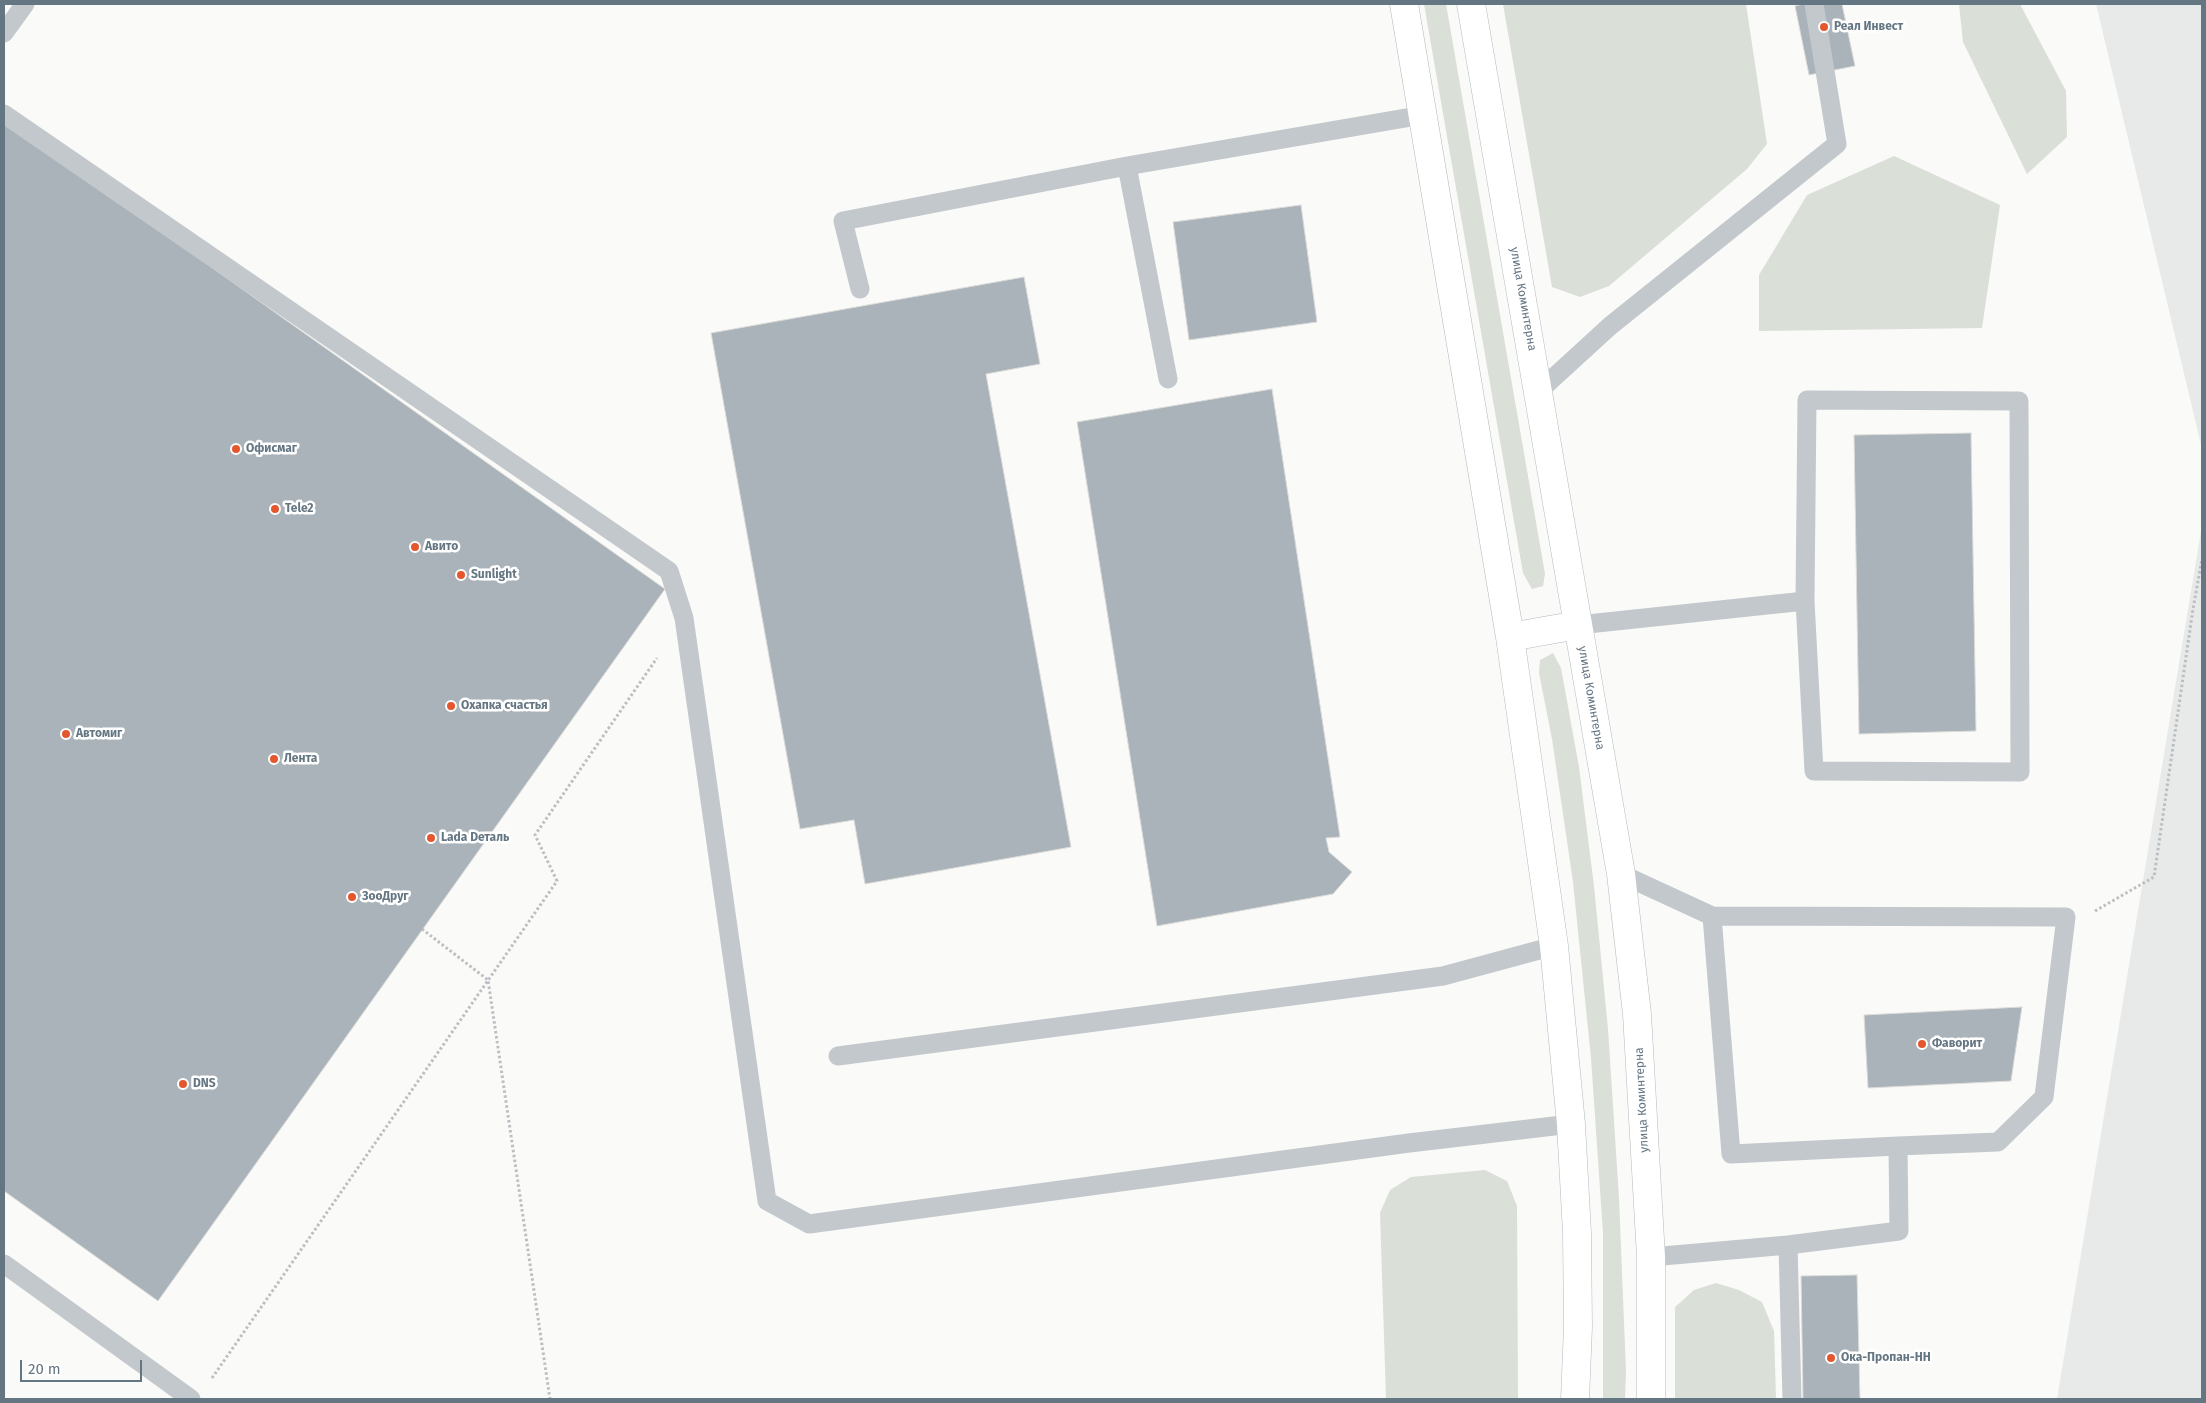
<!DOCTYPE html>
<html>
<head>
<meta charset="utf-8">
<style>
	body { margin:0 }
	#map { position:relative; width:2206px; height:1403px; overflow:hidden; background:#fafaf8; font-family:"Fira Sans",sans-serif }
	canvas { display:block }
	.frame { position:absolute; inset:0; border:5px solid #657683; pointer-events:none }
	.scale { position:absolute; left:20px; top:1360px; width:122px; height:22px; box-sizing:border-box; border:2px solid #657683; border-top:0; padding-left:6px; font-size:15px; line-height:18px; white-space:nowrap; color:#657683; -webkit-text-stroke:4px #fff; paint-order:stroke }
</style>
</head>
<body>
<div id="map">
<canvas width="2206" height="1403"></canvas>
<div class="frame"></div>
<div class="scale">20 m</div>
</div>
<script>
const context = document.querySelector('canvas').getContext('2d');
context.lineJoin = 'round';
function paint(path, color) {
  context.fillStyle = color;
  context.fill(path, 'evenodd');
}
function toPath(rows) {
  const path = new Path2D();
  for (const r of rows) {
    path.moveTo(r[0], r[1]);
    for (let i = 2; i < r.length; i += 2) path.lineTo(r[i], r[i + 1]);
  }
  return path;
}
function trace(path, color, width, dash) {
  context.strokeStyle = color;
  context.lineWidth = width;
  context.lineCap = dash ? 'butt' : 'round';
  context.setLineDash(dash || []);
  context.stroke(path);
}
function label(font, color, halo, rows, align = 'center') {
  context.font = font + ' "Fira Sans",sans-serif';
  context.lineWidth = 5;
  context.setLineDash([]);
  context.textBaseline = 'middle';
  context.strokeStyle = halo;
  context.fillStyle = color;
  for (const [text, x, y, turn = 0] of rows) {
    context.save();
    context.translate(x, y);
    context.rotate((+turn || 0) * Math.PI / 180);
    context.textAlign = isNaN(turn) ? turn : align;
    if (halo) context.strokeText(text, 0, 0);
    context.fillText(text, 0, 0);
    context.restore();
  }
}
const built = toPath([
	[2096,4,2202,4,2202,449],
	[2202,525,2202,1399,2057,1399]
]);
const green = toPath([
	[1424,4,1446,4,1545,574,1543,586,1532,589,1523,573],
	[1503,4,1746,4,1767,144,1747,169,1609,286,1580,297,1552,287],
	[1959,4,2020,4,2066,91,2067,137,2027,174,1963,42],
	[1894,156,2000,205,1982,328,1759,331,1759,275,1807,195],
	[1553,653,1561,668,1579,767,1594,886,1608,1029,1619,1198,1626,1372,1625,1399,1603,1399,1603,1233,1591,1058,1573,882,1552,739,1539,673,1540,660],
	[1485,1170,1507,1181,1517,1206,1518,1399,1386,1399,1380,1213,1390,1190,1411,1177],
	[1716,1283,1739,1290,1762,1302,1774,1331,1776,1399,1675,1399,1675,1307,1694,1290]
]);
const building = toPath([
	[1804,4,1842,4,1855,66,1809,75,1795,6,1804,4],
	[4,120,665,589,158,1301,4,1191,4,120],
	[1301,205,1317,322,1189,340,1173,222,1301,205],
	[1024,277,1040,364,986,374,1071,847,865,884,854,820,800,829,711,333,1024,277],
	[1272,389,1340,837,1326,838,1329,852,1352,872,1333,894,1157,926,1077,422,1272,389],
	[1971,433,1976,731,1859,734,1854,435,1971,433],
	[2022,1007,2011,1081,1868,1088,1864,1015,2022,1007],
	[1857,1275,1860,1399,1803,1399,1801,1276,1857,1275]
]);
const path = toPath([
	[2095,911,2154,877,2193,609,2202,559],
	[422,929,488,980,550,1399],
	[212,1378,557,881,535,835,657,658]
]);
const service = toPath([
	[4,33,25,4],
	[4,114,669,571,684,618,767,1201,809,1224,1409,1143,1571,1124],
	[860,289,843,221,1127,166],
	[1168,379,1127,166,1423,115],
	[1539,391,1610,326,1837,144,1814,4],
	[1578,625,1805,601,1807,400,2019,401,2020,772,1814,771,1805,601],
	[1621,874,1712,916,1731,1154,1898,1146,1899,1231,1788,1245,1651,1257],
	[1712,916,2066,917,2044,1097,1998,1142,1898,1146],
	[838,1056,1443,976,1554,946],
	[1788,1245,1792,1399],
	[4,1264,191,1399]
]);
const secondary = toPath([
	[1404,4,1510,637,1554,946,1571,1124,1577,1233,1578,1327,1575,1399],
	[1471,4,1621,874,1637,1014,1651,1257,1651,1399],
	[1510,637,1578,625]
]);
const markers = [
	[1824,27,5,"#e4572e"],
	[236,449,5,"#e4572e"],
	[275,509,5,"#e4572e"],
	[415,547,5,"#e4572e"],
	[461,575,5,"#e4572e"],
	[451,706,5,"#e4572e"],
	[66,734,5,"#e4572e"],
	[274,759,5,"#e4572e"],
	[431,838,5,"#e4572e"],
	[352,897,5,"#e4572e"],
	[1922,1044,5,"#e4572e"],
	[183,1084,5,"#e4572e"],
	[1831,1358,5,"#e4572e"]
];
const poiNames = [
	["Реал Инвест",1834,27],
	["Офисмаг",246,449],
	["Tele2",285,509],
	["Авито",425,547],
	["Sunlight",471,575],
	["Охапка счастья",461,706],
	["Автомиг",76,734],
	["Лента",284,759],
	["Lada Dеталь",441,838],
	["ЗооДруг",362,897],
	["Фаворит",1932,1044],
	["DNS",193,1084],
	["Ока-Пропан-НН",1841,1358]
];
const streetNames = [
	["улица Коминтерна",1523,299,80],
	["улица Коминтерна",1591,698,80],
	["улица Коминтерна",1642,1100,-93]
];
paint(built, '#e8e9e9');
paint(green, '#dadfd7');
paint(building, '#aab3b9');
trace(building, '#dcdcda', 1);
trace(secondary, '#b3babf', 29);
trace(path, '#bbbfc2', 3, [2.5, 2.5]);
trace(service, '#c3c8cc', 19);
trace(secondary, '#fff', 28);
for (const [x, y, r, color] of markers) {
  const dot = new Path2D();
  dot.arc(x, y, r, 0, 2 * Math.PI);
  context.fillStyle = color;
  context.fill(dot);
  trace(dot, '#fff', 2);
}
label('bold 12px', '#657683', '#fff', poiNames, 'left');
label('12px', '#657683', '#fff', streetNames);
</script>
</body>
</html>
